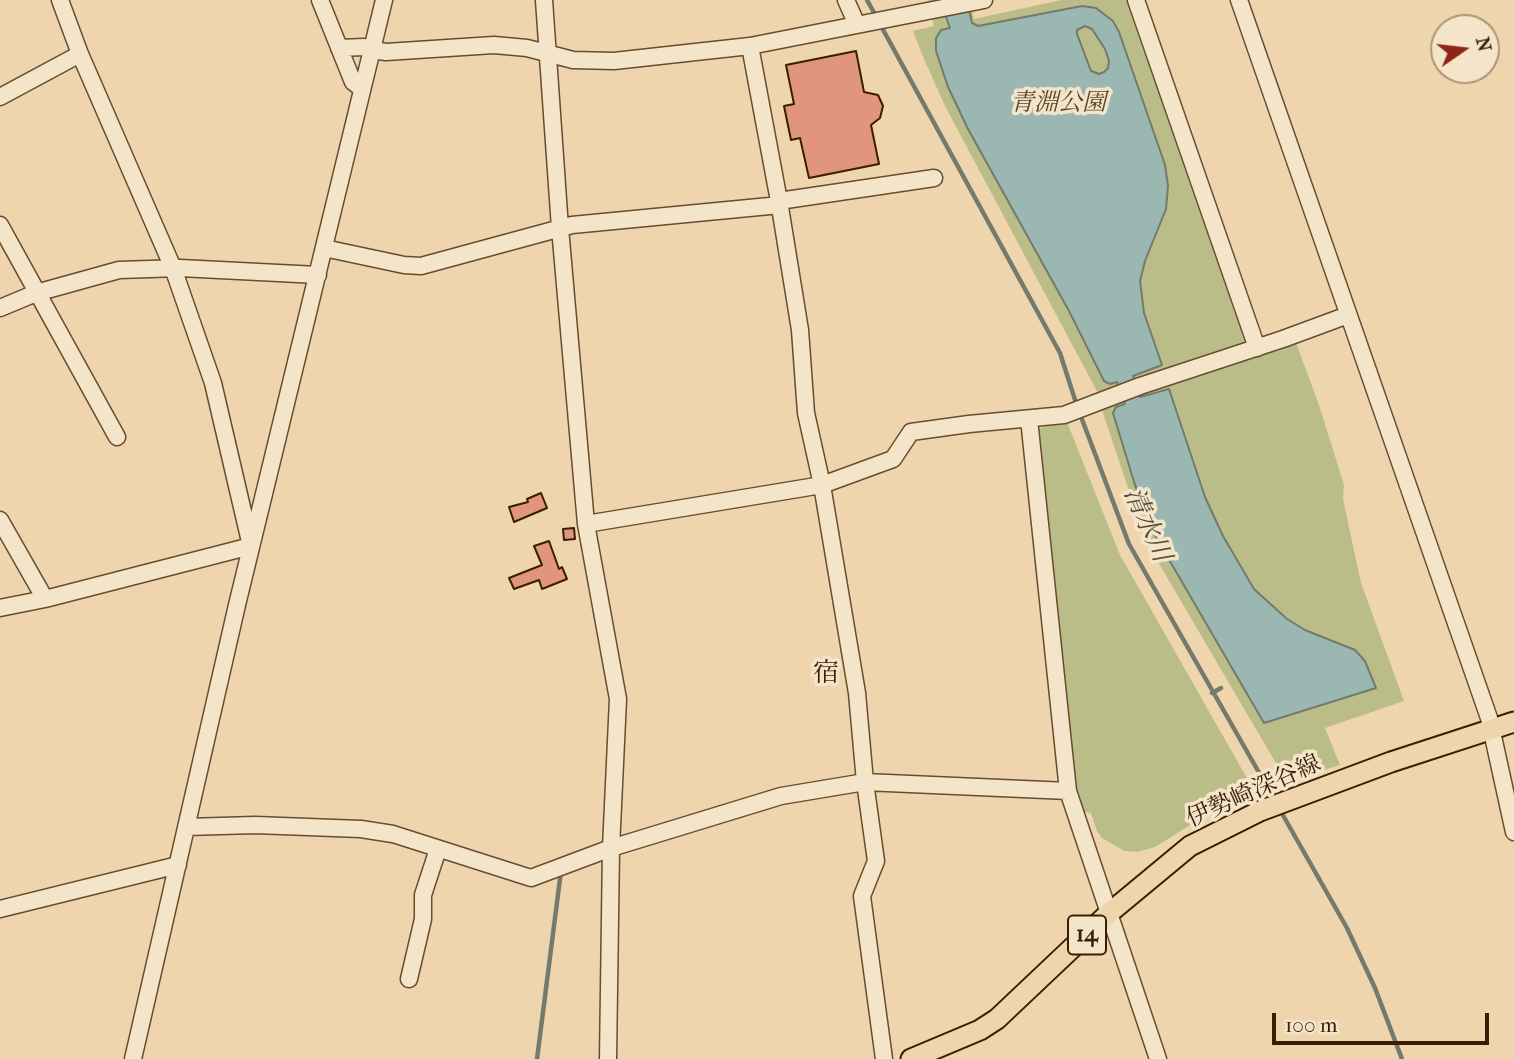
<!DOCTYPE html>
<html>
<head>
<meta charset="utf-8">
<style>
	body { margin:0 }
	#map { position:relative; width:1514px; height:1059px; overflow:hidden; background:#eed5ae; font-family:"IM FELL French Canon",serif }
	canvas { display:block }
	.north { position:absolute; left:1430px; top:14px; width:70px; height:70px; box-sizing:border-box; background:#f4e4ca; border:2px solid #aa957a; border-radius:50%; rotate:76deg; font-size:19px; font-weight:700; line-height:28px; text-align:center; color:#3a1e03 }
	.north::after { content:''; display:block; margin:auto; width:24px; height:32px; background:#8f2418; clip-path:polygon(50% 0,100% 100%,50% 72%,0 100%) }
	.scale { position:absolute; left:1272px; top:1013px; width:217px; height:32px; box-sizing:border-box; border:4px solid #3a1e03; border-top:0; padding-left:9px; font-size:21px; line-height:24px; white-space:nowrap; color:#3a1e03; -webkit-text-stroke:5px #f4e4ca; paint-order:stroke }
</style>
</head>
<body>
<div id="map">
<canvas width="1514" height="1059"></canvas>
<div class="north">N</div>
<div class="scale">100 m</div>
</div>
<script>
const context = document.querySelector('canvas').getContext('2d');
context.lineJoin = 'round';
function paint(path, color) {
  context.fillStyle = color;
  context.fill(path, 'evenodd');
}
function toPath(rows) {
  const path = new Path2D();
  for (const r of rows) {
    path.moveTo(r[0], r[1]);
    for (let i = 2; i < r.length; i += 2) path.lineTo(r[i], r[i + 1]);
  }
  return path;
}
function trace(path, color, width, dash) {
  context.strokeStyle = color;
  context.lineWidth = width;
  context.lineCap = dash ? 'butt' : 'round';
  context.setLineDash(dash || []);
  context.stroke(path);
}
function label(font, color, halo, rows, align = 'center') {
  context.font = font + ' "IM FELL French Canon","Noto Serif JP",serif';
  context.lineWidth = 7;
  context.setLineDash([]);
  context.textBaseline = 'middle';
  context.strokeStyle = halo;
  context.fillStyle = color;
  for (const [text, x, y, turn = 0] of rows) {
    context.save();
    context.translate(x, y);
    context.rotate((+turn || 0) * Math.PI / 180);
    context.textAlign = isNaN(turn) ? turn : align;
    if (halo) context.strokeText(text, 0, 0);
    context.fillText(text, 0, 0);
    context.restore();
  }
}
const green = toPath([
	[928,0,970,0,974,19,1061,0,1129,0,1247,342,1099,395,945,106,924,59,913,31,934,26],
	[1295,340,1320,408,1344,485,1343,499,1361,583,1404,701,1325,728,1340,765,1287,782,1158,562,1141,527,1102,410,1143,391],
	[1067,422,1120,555,1256,794,1208,814,1155,847,1137,852,1124,851,1102,838,1097,831,1091,813,1081,811,1074,789,1039,438,1039,429,1043,427]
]);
const water = toPath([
	[940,0,967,0,972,23,978,26,1082,6,1096,8,1113,21,1119,32,1165,165,1168,186,1166,209,1145,261,1140,281,1144,313,1162,365,1133,376,1140,397,1169,389,1205,497,1223,536,1254,589,1287,619,1305,630,1355,650,1365,661,1376,688,1264,723,1157,539,1135,485,1113,413,1116,407,1125,404,1117,382,1110,384,1104,381,1069,311,968,129,948,87,936,51,936,38,941,30,950,28,940,0],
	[1085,26,1092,29,1105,49,1109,61,1108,68,1104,72,1099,74,1091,71,1077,34,1077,30,1085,26]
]);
const stream = toPath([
	[867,0,877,18],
	[881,26,1060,353,1077,406],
	[1080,414,1129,544,1274,799],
	[1212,693,1221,688],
	[1280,810,1347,928,1375,988,1402,1059],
	[537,1059,561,871]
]);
const building = toPath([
	[856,51,864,92,878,95,883,106,880,118,871,125,879,164,809,178,800,138,791,140,784,106,794,104,786,65,856,51],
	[541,493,547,508,514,522,509,507,528,502,527,499,541,493],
	[574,528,575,539,564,540,563,529,574,528],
	[549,541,559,569,562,567,567,579,542,589,539,580,514,589,509,578,542,565,534,546,549,541]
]);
const minor = toPath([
	[320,0,353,82,362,89],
	[544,0,560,228,586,524,618,699,611,848,608,1059],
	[846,0,857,25],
	[1136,0,1257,348],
	[1239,0,1489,718,1514,832],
	[750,46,779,201,800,330,806,413,822,485,857,693,865,782,876,861,862,896,884,1059],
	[339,48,364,47,372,50,386,52,494,45,527,48,573,60,614,61,750,46,984,0],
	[0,97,80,54],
	[779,201,934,178],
	[0,225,117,437],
	[324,248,404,265,421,266,572,225,780,205],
	[0,308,36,293,119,270,180,268,318,275],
	[1029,419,1068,791,1158,1059],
	[0,520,45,599],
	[586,524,822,485,893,459,911,432,969,424,1064,415,1140,386,1283,339,1348,315],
	[0,608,45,599,251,546,213,383,173,268,80,54,60,0],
	[186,827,255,825,361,829,393,834,531,878,611,848,781,796,865,782,1068,791],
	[0,909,178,865],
	[409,979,423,919,423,895,438,849],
	[133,1059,237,605,384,0]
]);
const major = toPath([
	[911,1059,980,1030,997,1019,1108,914,1190,846,1260,811,1391,762,1514,722]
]);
const shields = [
	[1087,935,38]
];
const shieldNames = [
	["14",1087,935]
];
const parkNames = [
	["青淵公園",1058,104]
];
const streetNames = [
	["伊勢崎深谷線",1254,792,-24]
];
const waterNames = [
	["清水川",1146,525,66]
];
const neighbourhoodNames = [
	["宿",826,675]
];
paint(green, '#bbbd89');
paint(water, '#9bb7b2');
trace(water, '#747a6c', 2);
trace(stream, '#747a6c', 4.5);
paint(building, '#e1947e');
trace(building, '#3a1e03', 2);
trace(minor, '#674c2e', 19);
trace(major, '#3a1e03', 23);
trace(minor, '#f4e4ca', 16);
trace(major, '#eed5ae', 19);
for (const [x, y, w] of shields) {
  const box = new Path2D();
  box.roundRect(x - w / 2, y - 19.5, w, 39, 5);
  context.fillStyle = '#f4e4ca';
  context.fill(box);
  trace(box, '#3a1e03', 2);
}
label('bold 23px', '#3a1e03', null, shieldNames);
label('italic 24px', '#5a4624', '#f4e4ca', parkNames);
label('24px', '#3a1e03', '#f4e4ca', streetNames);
label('italic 26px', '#574c38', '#f4e4ca', waterNames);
label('26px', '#3a1e03', '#f4e4ca', neighbourhoodNames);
</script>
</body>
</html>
